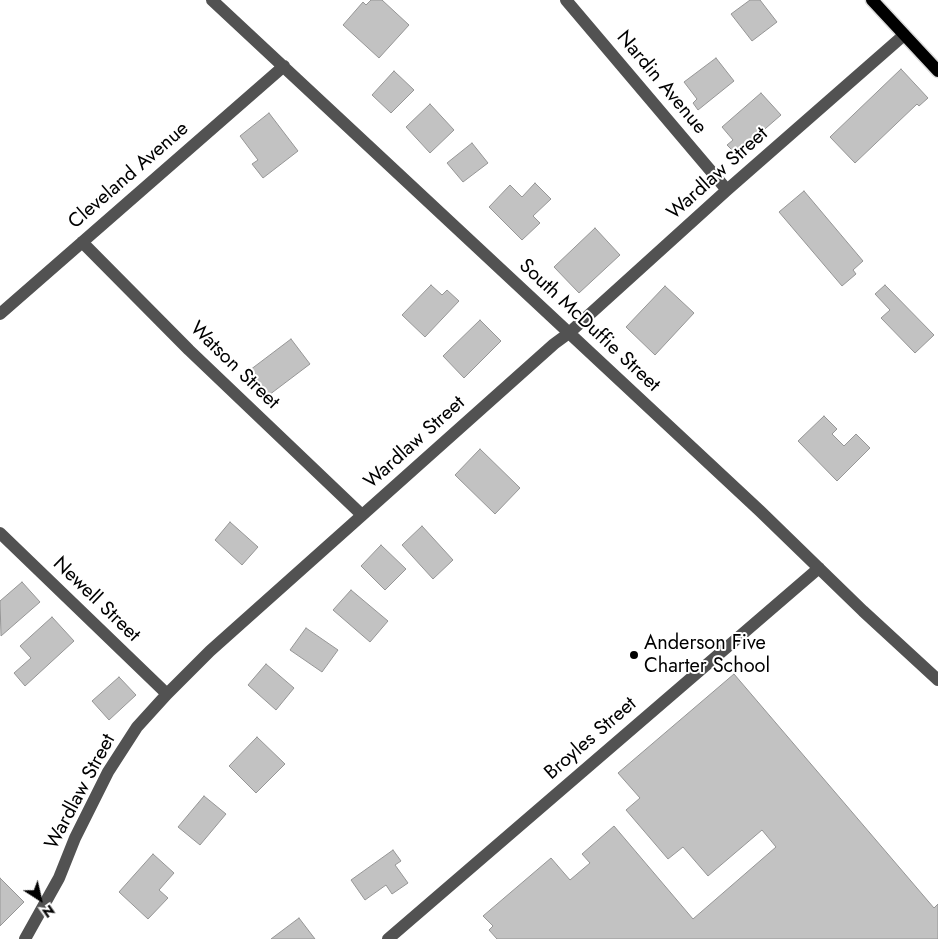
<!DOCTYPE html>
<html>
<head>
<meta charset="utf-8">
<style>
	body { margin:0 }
	#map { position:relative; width:938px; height:939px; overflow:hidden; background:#fff; font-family:Jost,sans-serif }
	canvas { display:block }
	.north { position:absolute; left:15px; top:874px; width:50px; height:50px; -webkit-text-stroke:4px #fff; paint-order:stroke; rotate:145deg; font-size:14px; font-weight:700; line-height:20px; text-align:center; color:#000 }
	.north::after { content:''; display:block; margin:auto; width:18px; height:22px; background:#000; clip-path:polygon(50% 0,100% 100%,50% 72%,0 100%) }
</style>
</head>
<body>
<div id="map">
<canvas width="938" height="939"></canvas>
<div class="north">N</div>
</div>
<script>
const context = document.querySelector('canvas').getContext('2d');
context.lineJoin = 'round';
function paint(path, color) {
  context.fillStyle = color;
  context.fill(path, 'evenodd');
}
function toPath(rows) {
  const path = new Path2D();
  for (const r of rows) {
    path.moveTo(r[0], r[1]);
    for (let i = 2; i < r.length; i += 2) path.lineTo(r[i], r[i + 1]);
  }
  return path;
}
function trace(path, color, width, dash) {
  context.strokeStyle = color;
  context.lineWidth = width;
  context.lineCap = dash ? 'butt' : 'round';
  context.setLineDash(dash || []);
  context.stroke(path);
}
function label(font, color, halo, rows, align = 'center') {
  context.font = font + ' Jost,sans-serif';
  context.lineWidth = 4;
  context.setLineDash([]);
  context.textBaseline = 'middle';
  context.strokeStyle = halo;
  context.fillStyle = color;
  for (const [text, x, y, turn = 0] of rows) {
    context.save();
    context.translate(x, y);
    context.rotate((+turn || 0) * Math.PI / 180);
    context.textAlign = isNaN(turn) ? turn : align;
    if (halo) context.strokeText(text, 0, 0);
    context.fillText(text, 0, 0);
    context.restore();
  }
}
const building = toPath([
	[371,0,382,0,409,25,379,58,343,25,363,2,366,5,371,0],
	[750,0,760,0,777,22,752,41,731,14,750,0],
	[716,58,734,81,698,110,693,103,697,99,684,82,716,58],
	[901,69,928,98,919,106,917,104,855,163,830,137,901,69],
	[394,71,414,90,391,113,372,95,394,71],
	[761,93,781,115,736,154,727,145,733,140,722,127,761,93],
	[430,104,454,130,430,153,406,127,430,104],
	[269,113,298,151,263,178,252,164,258,160,240,136,269,113],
	[472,143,488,163,463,182,447,163,472,143],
	[535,183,551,199,533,216,540,223,522,240,489,207,510,185,522,197,535,183],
	[804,191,863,261,853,270,856,274,842,286,779,212,804,191],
	[595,228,620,255,579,293,554,267,595,228],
	[431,285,442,295,447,290,459,301,425,337,402,315,431,285],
	[885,285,934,335,915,353,881,318,890,310,875,294,885,285],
	[665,286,694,313,655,355,626,327,665,286],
	[480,320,501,341,464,378,443,356,480,320],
	[291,339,310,364,269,395,250,370,291,339],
	[824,416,837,429,832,434,844,446,856,434,870,448,837,481,798,441,824,416],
	[480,449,520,488,495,514,455,475,480,449],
	[230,522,258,547,242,565,215,540,230,522],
	[422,526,453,560,433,579,402,545,422,526],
	[381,545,406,569,385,590,361,566,381,545],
	[22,582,40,602,1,636,0,601,22,582],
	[351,590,388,621,370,642,333,610,351,590],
	[52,617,74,641,25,686,14,673,31,658,20,646,52,617],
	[306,628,338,650,322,672,290,650,306,628],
	[266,664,294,688,276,710,248,685,266,664],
	[734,674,934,908,938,904,938,939,497,939,489,930,493,926,483,916,551,858,570,880,590,863,582,854,614,826,693,919,776,847,762,830,708,876,683,847,668,859,626,810,640,798,618,773,734,674],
	[119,677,136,695,109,720,92,701,119,677],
	[257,737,285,764,256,793,229,766,257,737],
	[204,796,226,814,200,845,178,827,204,796],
	[393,850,401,861,395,865,408,883,392,894,386,885,365,900,351,880,393,850],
	[153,854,174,873,159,890,168,898,148,919,119,892,153,854],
	[0,878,24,902,0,926,0,878],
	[299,918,315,939,271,939,299,918]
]);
const minor = toPath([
	[212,0,760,511,863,611,938,680],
	[566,0,727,190],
	[82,242,189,350,362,515],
	[0,314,284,66],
	[0,533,167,694],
	[25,939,59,878,75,838,108,772,137,727,167,694,210,651,554,344,569,333,727,190,904,35],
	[388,939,819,568]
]);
const major = toPath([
	[872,0,938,71]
]);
const markers = [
	[634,655,5,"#000"]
];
const streetNames = [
	["Nardin Avenue",661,83,50],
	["Wardlaw Street",718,174,-42],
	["Cleveland Avenue",129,176,-41],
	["South McDuffie Street",589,326,43],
	["Watson Street",234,366,44],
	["Wardlaw Street",415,443,-42],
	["Newell Street",96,600,44],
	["Broyles Street",591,739,-41],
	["Wardlaw Street",81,792,-62]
];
const poiNames = [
	["Anderson Five",644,644],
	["Charter School",644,667]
];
paint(building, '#c2c2c2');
trace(building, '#969696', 1);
trace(major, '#dbdbdb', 15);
trace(minor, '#525252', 12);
trace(major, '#000', 12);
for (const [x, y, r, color] of markers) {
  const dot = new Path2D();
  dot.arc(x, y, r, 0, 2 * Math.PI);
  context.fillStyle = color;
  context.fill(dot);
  trace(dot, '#fff', 2);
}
label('20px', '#000', '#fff', streetNames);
label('20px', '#000', '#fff', poiNames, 'left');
</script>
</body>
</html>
